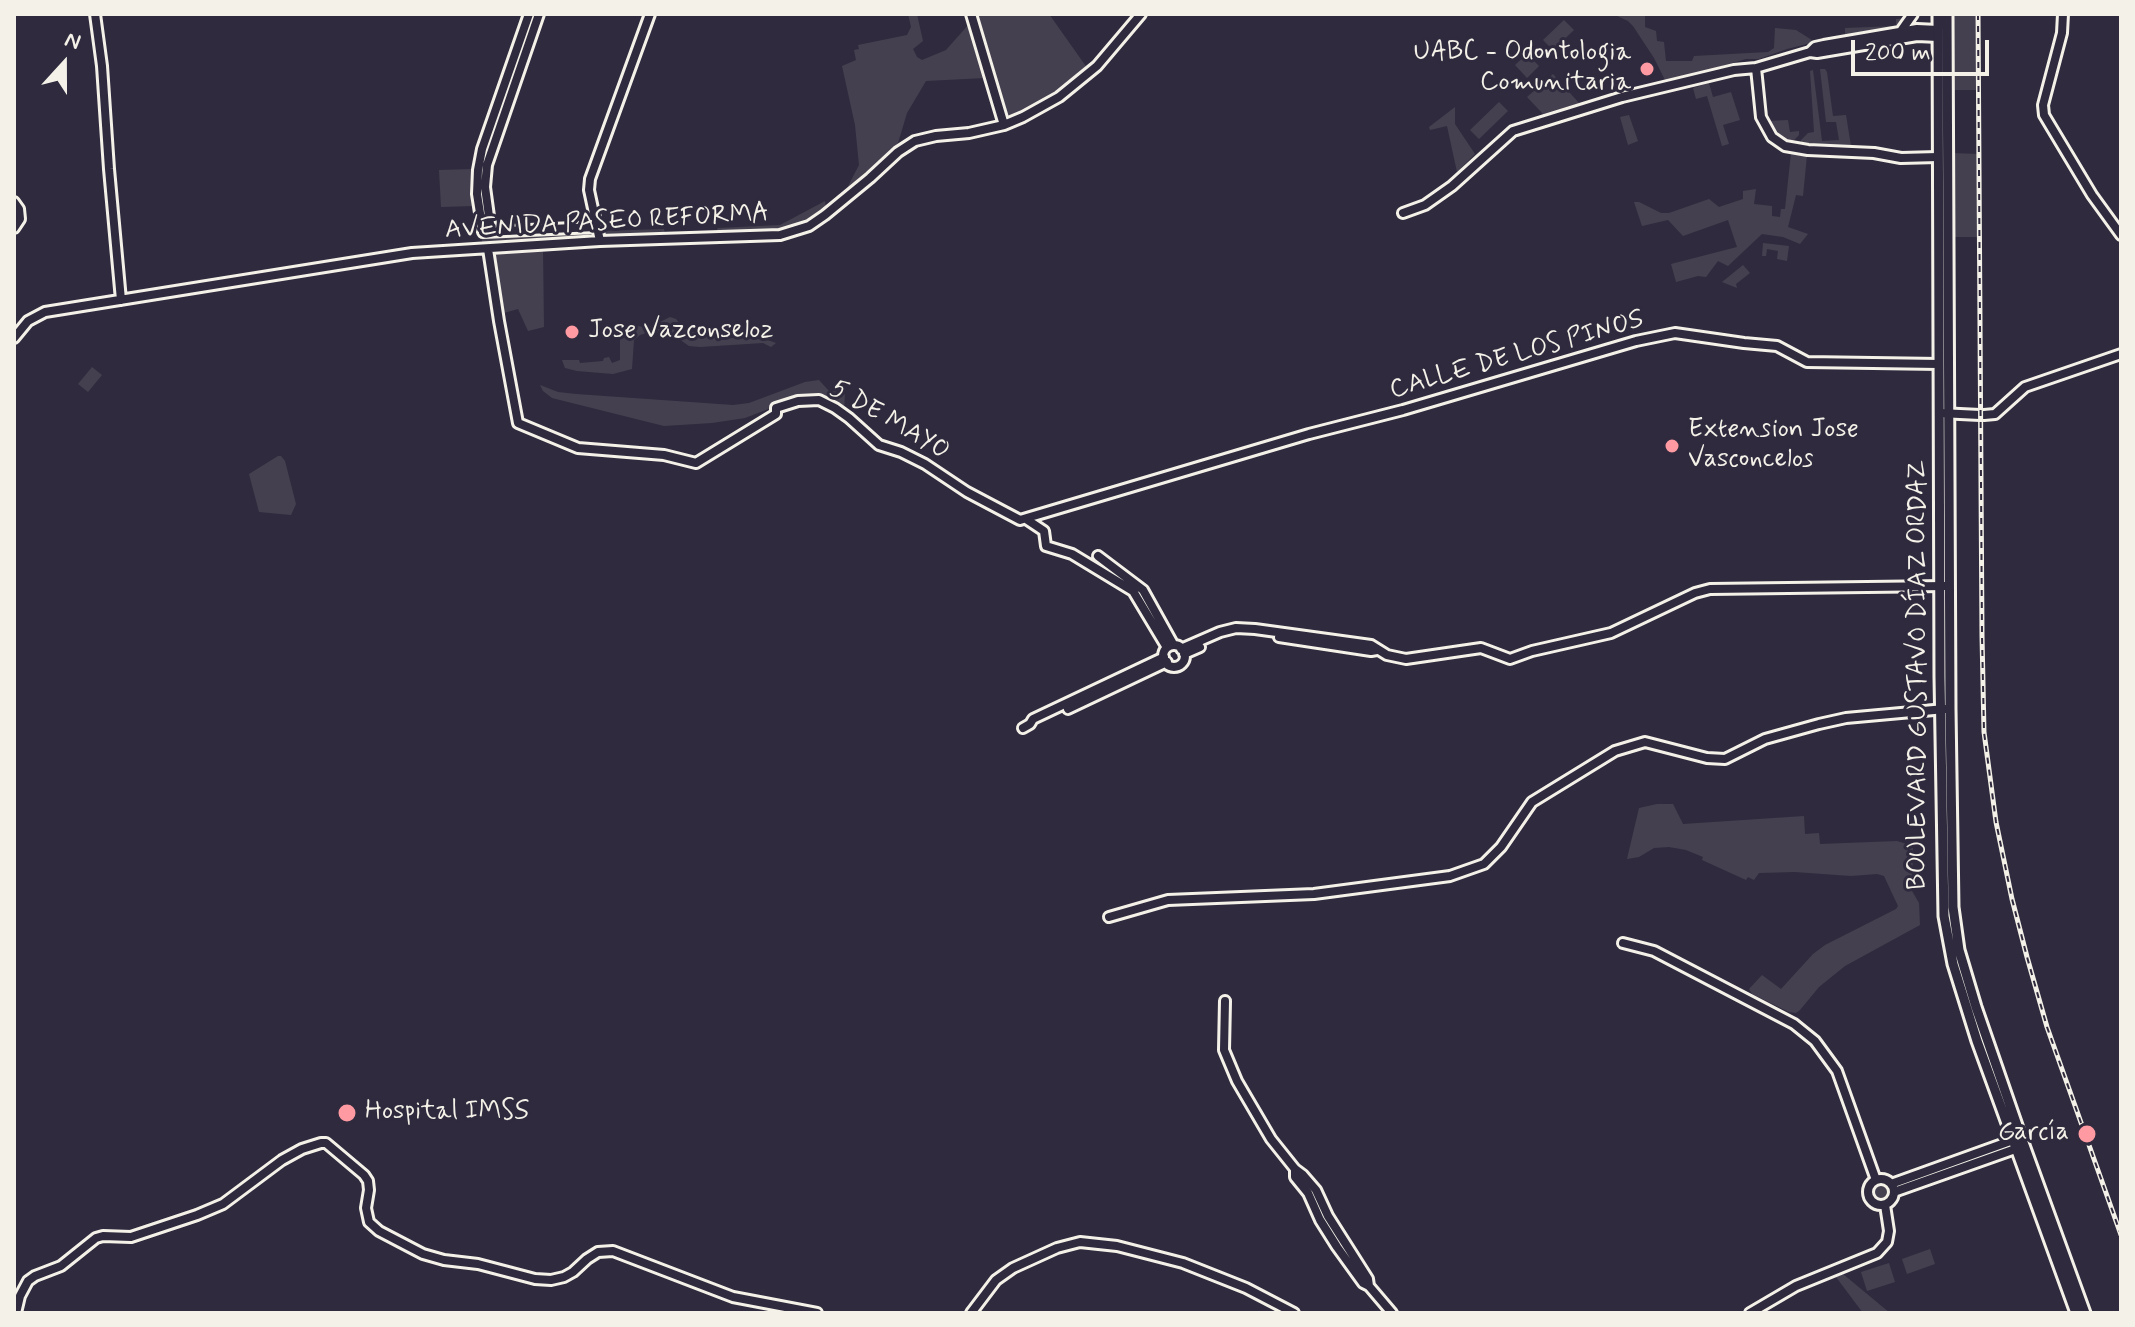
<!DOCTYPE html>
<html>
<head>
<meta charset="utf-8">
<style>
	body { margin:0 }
	#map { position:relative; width:2135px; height:1327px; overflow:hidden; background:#2f2a3d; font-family:Mynerve,sans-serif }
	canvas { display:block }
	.frame { position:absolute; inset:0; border:16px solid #f4f1e8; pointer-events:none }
	.north { position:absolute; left:24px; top:24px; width:80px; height:80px; -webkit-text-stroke:6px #2f2a3d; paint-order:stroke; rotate:21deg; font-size:22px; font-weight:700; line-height:32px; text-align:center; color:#f4f1e8 }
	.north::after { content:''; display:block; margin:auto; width:28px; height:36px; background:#f4f1e8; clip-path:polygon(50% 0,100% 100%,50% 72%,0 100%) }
	.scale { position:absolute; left:1851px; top:40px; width:138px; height:36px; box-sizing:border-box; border:4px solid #f4f1e8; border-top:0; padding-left:10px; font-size:24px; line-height:28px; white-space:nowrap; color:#f4f1e8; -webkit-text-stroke:6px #2f2a3d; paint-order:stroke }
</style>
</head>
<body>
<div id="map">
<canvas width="2135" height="1327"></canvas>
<div class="frame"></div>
<div class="north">N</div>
<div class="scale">200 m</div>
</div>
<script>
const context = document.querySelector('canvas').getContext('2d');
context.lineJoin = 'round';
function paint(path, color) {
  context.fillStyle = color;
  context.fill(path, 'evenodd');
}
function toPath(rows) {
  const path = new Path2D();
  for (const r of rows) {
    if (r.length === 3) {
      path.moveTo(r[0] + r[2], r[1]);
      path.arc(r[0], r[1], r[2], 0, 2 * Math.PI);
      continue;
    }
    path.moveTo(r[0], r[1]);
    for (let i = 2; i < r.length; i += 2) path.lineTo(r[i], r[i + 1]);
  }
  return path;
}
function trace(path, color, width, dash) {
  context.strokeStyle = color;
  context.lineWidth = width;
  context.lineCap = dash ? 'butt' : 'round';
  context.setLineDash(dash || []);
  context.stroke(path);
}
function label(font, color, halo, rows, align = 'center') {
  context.font = font + ' Mynerve,sans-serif';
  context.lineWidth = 6;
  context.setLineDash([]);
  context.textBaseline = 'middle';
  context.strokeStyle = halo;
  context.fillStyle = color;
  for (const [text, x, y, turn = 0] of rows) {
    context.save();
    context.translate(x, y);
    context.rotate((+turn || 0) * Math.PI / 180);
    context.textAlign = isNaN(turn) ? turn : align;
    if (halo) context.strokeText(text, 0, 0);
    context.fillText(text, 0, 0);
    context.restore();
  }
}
const green = toPath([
	[908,14,917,14,923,41,913,49,917,57,922,60,946,50,969,24,985,78,926,81,907,113,898,143,871,171,845,192,859,165,855,125,842,66,856,60,854,50,859,49,858,45,907,35,911,27],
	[971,14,1049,14,1090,72,1059,97,1004,125],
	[1613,14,1645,14,1645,27,1656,31,1657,41,1664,42,1666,61,1692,61,1694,56,1768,52,1774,48,1775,28,1796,30,1815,42,1787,49,1759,59,1746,59,1666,82,1654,58,1633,26,1628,21],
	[1951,14,1975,14,1977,90,1952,90],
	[1908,18,1899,28,1845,37,1845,28,1896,26,1896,19],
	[1564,20,1574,30,1553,50,1543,40],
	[1527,54,1539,66,1527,78,1515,65],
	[1820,69,1825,69,1827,72,1833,116,1846,115,1851,146,1801,144,1801,140,1808,133,1814,132,1810,71,1813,70,1822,141,1839,140,1836,122,1826,122],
	[1553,74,1579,103,1543,114,1527,97],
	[1709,83,1713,97,1731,92,1740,120,1723,125,1729,144,1722,146,1707,96,1696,99,1693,88],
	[1499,102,1508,111,1479,139,1470,130],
	[1455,107,1455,124,1475,154,1457,172,1447,126,1430,130,1429,127],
	[1629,115,1638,141,1628,145,1620,117],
	[1788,120,1790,132,1799,131,1799,135,1792,142,1777,135,1768,121],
	[1791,153,1807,155,1803,196,1796,195,1788,227,1808,234,1800,244,1783,237,1762,234,1728,266,1718,261,1706,277,1698,276,1676,282,1671,264,1737,247,1728,220,1683,236,1668,220,1642,226,1634,202,1639,202,1661,213,1669,213,1709,199,1719,207,1743,199,1743,191,1756,189,1754,204,1772,206,1772,216,1780,217,1781,209,1785,209],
	[1951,153,1979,154,1980,237,1952,237],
	[474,169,472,184,474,206,441,207,439,170],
	[825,201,826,208,811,218,782,230,716,231,718,228,780,225],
	[664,229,665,234,602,236,602,231],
	[590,231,592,237,482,244,482,239,485,236],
	[1763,243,1789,246,1787,261,1777,259,1778,251,1767,249,1766,256,1762,256],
	[543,250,544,327,528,331,518,309,504,313,495,254],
	[1743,265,1750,273,1736,284,1737,288,1722,282],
	[670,317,676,319,687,332,710,332,723,334,729,338,765,339,776,343,771,347,763,343,700,347,689,346,673,335,650,332,640,335,634,340,632,369,613,374,577,371,565,368,562,360,579,360,580,363,603,361,604,358,609,357,612,363,620,360,620,339,624,324,644,327,657,326,660,322],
	[92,367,102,375,88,392,78,384],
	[819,380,829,391,845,392,844,413,828,400,815,396,802,396,745,418,712,423,664,426,552,398,543,391,540,385,558,392,576,394,733,405,749,403,805,382],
	[278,456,281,456,285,461,296,504,291,515,259,512,249,474],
	[1657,804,1673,804,1683,824,1804,816,1805,834,1819,833,1820,844,1897,841,1913,846,1912,891,1919,903,1920,925,1845,966,1819,987,1800,1010,1796,1013,1789,1012,1752,994,1749,989,1762,975,1781,989,1813,954,1825,945,1896,909,1898,906,1884,876,1877,874,1851,876,1795,872,1759,873,1754,880,1748,877,1746,880,1702,860,1703,857,1686,850,1669,847,1654,848,1639,857,1627,859,1639,808],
	[1881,1193,10],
	[1930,1249,1935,1264,1907,1274,1902,1259],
	[1889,1263,1895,1282,1867,1291,1861,1272],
	[1843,1274,1890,1313,1863,1313,1836,1277]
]);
const secondary = toPath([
	[95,14,102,66,109,169,121,300],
	[529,14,482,149,478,170,477,194,483,232,596,227],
	[971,14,1004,125],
	[2063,14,2062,33,2043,105,2044,115,2092,195,2121,235],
	[1901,31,1913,14],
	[1810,52,1817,53,1917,36,1938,37],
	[1756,68,1761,117,1772,137,1785,146,1808,150,1874,153,1901,158,1938,157],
	[14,202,19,209,20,219,14,228],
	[1403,213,1425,205,1452,186,1513,131,1622,97,1734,70,1756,68,1810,52,1815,47,1824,45,1917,29,1938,30],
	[491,231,485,187,487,165,539,14],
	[600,241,589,190,590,179,650,14],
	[488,249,499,321,518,423,578,448,664,455,696,463,776,414,776,408,798,401,819,400,835,408,849,418,879,445,901,452,925,464,967,492,1020,520,1309,434,1403,410,1636,341,1675,333,1744,343,1777,346,1807,362,1939,364],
	[14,338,28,321,45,312,412,253,600,241,780,235,809,226,825,215,870,178,898,152,915,141,936,136,969,133,1004,125,1023,117,1059,97,1097,66,1141,14],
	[1940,413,1980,415],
	[1984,415,1995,414,2025,387,2121,354],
	[1026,519,1044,531,1046,546,1072,554,1133,591,1166,646],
	[1098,556,1143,590,1173,644],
	[1279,637,1371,651,1377,650],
	[1174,656,11],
	[1181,649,1220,632,1236,628,1255,629,1371,645,1387,655,1406,659,1481,648,1510,659,1532,651,1611,633,1695,593,1710,589,1945,586],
	[1184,654,1200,647],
	[1068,709,1167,662],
	[1023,728,1030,724,1033,719,1164,657],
	[1109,917,1168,900,1314,894,1450,876,1484,864,1501,847,1532,802,1615,751,1645,742,1707,758,1725,759,1765,739,1819,724,1846,718,1945,709],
	[1623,943,1654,951,1794,1024,1815,1041,1837,1071,1876,1180],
	[1225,1001,1224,1050,1237,1081,1271,1139,1295,1169,1303,1175,1316,1190,1328,1216,1368,1279,1369,1286],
	[1295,1169,1295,1177,1308,1193,1320,1220,1337,1247,1363,1283,1369,1286,1392,1313],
	[1881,1192,13],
	[1891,1184,2016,1139],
	[1894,1192,2021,1147],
	[16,1313,20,1296,28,1281,35,1276,61,1266,96,1238,103,1236,131,1237,197,1215,223,1204,282,1160,302,1149,321,1143,326,1143,364,1175,368,1181,369,1190,366,1208,369,1222,379,1231,423,1254,444,1260,478,1264,535,1279,551,1280,564,1277,573,1272,587,1259,598,1252,613,1251,733,1297,817,1313],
	[971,1313,996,1280,1013,1268,1057,1248,1080,1242,1117,1246,1183,1263,1246,1288,1294,1313],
	[1750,1313,1796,1286,1877,1253,1887,1242,1889,1231,1885,1205]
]);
const primary = toPath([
	[1938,14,1940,677,1944,916,1953,964,1977,1041,2076,1313],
	[1947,14,1950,709,1953,907,1959,950,1976,1007,2021,1137,2085,1313]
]);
const rail = toPath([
	[1978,14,1982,636,1984,732,1996,822,2012,899,2027,957,2047,1027,2121,1235]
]);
const markers = [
	[1647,69,8,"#ff9aa2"],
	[572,332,8,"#ff9aa2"],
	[1672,446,8,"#ff9aa2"],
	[347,1113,10,"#ff9aa2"],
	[2087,1134,10,"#ff9aa2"]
];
const poiNames = [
	["UABC - Odontologia",1631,54,"right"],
	["Comunitaria",1631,84,"right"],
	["Jose Vazconseloz",588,332],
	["Extension Jose",1688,431],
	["Vasconcelos",1688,461],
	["Hospital IMSS",365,1113],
	["García",2069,1134,"right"]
];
const streetNames = [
	["AVENIDA PASEO REFORMA",607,223,-3],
	["CALLE DE LOS PINOS",1517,356,-16],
	["5 DE MAYO",889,421,30],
	["BOULEVARD GUSTAVO DÍAZ ORDAZ",1920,675,-90]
];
paint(green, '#454050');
trace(secondary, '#f4f1e8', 14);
trace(primary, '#f4f1e8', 15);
trace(secondary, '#2f2a3d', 8);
trace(primary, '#2f2a3d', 9);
trace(rail, '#f4f1e8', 5);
trace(rail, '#2f2a3d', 2, [6]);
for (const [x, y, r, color] of markers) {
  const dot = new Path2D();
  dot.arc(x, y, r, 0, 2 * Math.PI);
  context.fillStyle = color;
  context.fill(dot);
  trace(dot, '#2f2a3d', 3);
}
label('26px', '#f4f1e8', '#2f2a3d', poiNames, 'left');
label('26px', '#f4f1e8', '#2f2a3d', streetNames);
</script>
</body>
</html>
